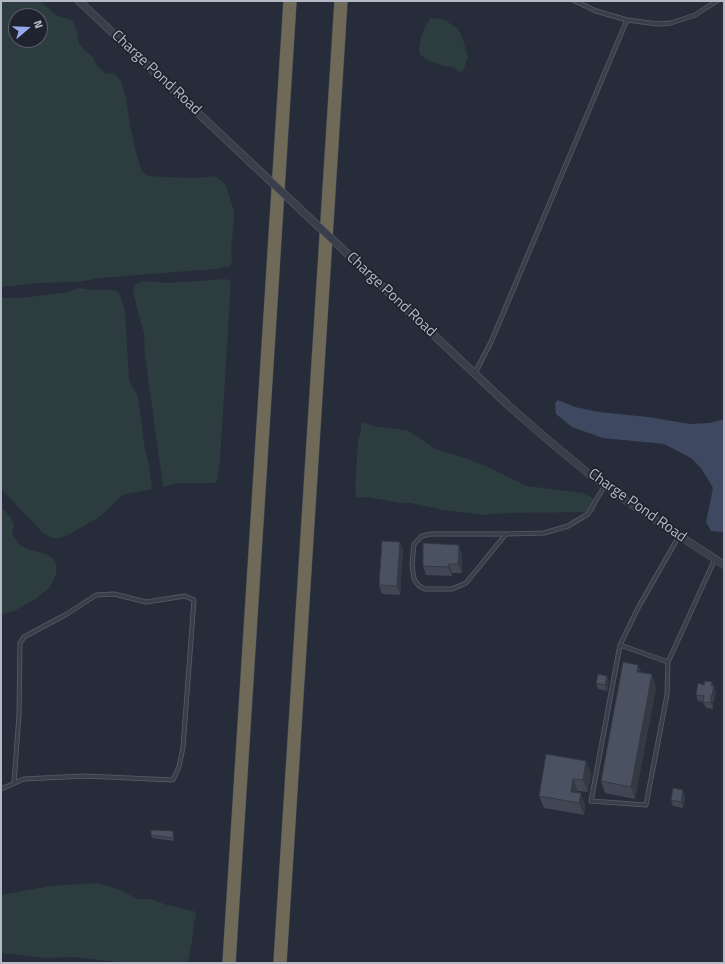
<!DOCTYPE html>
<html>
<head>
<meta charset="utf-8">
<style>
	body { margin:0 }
	#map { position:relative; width:725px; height:964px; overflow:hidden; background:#262c39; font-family:"Titillium Web",sans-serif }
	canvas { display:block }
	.frame { position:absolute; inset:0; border:2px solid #b5b9c5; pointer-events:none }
	.north { position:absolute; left:8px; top:8px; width:40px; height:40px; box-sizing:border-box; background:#1f232f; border:1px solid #5b5f6b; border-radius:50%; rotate:71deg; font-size:11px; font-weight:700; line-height:16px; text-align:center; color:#b5b9c5 }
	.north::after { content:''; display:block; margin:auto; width:14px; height:18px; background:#96abea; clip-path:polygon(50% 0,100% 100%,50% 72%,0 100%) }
</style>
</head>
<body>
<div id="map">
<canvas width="725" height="964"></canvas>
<div class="frame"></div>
<div class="north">N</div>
</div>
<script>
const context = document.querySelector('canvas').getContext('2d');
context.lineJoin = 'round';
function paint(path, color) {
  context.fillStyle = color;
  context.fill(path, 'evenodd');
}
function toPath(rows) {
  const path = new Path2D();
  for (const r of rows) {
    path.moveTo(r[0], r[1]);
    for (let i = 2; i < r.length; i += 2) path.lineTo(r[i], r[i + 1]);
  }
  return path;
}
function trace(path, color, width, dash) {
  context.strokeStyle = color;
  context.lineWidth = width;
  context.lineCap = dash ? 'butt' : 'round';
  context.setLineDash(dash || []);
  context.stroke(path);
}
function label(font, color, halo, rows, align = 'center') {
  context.font = font + ' "Titillium Web",sans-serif';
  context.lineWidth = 3.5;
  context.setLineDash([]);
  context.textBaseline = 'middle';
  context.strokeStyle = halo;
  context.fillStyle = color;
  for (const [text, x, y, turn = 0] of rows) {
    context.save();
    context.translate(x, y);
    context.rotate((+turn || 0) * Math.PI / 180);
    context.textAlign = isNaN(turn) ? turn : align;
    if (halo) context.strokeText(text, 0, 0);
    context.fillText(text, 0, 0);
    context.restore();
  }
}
const green = toPath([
	[1,1,39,1,43,3,56,15,69,19,73,22,77,31,79,43,84,50,93,57,98,67,105,73,115,74,121,81,126,98,130,125,135,149,141,169,143,173,148,176,164,177,197,178,215,176,225,183,234,211,234,222,231,248,232,261,230,266,215,269,101,278,78,282,37,283,1,287],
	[16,16,40,16,40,40,16,40],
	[430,18,441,19,448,22,458,29,462,36,468,58,462,73,452,67,444,66,428,60,420,55,419,49,421,37,425,27],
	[226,279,231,281,220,460,217,481,214,483,177,483,164,487,162,480,145,355,144,333,137,309,133,289,136,284,143,281,168,283],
	[79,288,92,290,113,290,117,291,120,295,125,311,129,379,132,387,138,396,145,449,149,465,152,489,122,495,101,516,68,535,59,538,52,538,44,534,1,489,1,298,20,298,54,294,68,292],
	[361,422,378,427,407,430,436,449,468,459,490,468,527,486,584,493,593,498,596,502,595,512,506,513,484,515,444,510,410,503,401,503,368,497,359,498,356,497,355,489,358,440,361,432],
	[1,506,11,518,14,525,12,533,19,544,27,549,43,553,53,558,56,564,56,575,50,587,36,599,14,611,1,615],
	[98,883,119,889,137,899,151,899,167,905,194,911,196,917,194,923,193,935,188,963,117,962,74,957,46,958,1,953,1,895,50,886]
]);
const water = toPath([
	[558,400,575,407,599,412,648,417,690,424,710,423,724,419,724,532,711,531,706,522,713,488,701,468,691,458,664,444,603,438,572,427,556,414,555,403]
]);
const service = toPath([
	[575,1,596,11,627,20],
	[475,373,491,342,627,20,658,24,671,23,695,15,717,1],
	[506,534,466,583,452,589,425,589,419,586,414,579,412,565,414,544,422,536,431,534,506,534,544,533,568,526,588,514,605,485],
	[679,536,638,608,620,645,668,662,715,559],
	[620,645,591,801,646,805,667,695,668,662],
	[1,789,24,779,84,776,173,780,179,767,183,747,194,600,185,596,146,602,114,594,96,595,67,614,24,637,20,643,19,715,14,783]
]);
const minor = toPath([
	[79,1,249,161],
	[351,257,509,406,548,440,588,473,625,500,724,565]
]);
const motorway = toPath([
	[229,963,290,1],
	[280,963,341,1]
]);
const minorBridge = toPath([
	[249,161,351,257]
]);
const wall = toPath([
	[400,542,403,551,400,595,382,594,379,585],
	[462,554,462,573,452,573,452,576,426,575,423,566],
	[638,665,641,672,656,687,635,799,605,793,601,781],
	[607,676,609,682,607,691,598,689,596,683],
	[712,682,716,692,714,701,713,701,713,709,706,708,703,702,698,701,696,695,704,685],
	[586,761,591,773,588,792,578,791,578,793,585,805,584,815,544,808,539,796],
	[685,796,683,808,673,806,671,800],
	[174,834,174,841,152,838,151,835]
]);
const shadedWall = toPath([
	[400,542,403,551,400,595,397,586],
	[459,545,462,554,462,573,458,564],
	[449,564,452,573,452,576,448,567],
	[638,665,643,677,637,672],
	[652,674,656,687,635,799,631,787],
	[607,676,609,682,607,691,605,685],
	[712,682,716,692,714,701,712,695,711,686],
	[711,695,713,701,713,709,711,703],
	[586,761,591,773,588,792,583,780],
	[573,779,578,791,576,802,571,792],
	[683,790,685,796,683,808,681,802],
	[581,793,585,805,584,815,579,803],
	[173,831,174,834,174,841,173,838]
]);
const building = toPath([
	[382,541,400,542,397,586,379,585,382,541],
	[423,543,459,545,458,564,449,564,448,567,423,566,423,543],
	[623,662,638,665,637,672,652,674,631,787,601,781,623,662],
	[598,674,607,676,605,685,596,683,598,674],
	[705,681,712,682,711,686,714,686,712,695,711,695,711,703,703,702,704,696,696,695,698,683,704,685,705,681],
	[546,754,586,761,583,780,573,779,571,792,581,793,579,803,539,796,546,754],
	[673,788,683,790,681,802,671,800,673,788],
	[151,830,173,831,173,838,151,835,151,830]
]);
const streetNames = [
	["Charge Pond Road",156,73,43],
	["Charge Pond Road",391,295,43],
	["Charge Pond Road",637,506,35]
];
paint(green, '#2c3c3f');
paint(water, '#3e4860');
trace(service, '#585c68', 5);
trace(minor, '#585c68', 8);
trace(motorway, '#454955', 14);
trace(service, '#3a3e4a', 3.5);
trace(minor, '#3a3e4a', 7);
trace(motorway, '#6f6958', 13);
trace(minorBridge, '#585c68', 8, []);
trace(minorBridge, '#3a3e4a', 7);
paint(wall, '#404653');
paint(shadedWall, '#343943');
paint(building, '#4a5160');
trace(building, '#343943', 1);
label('15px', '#b5b9c5', '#1f232f', streetNames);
</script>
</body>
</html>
